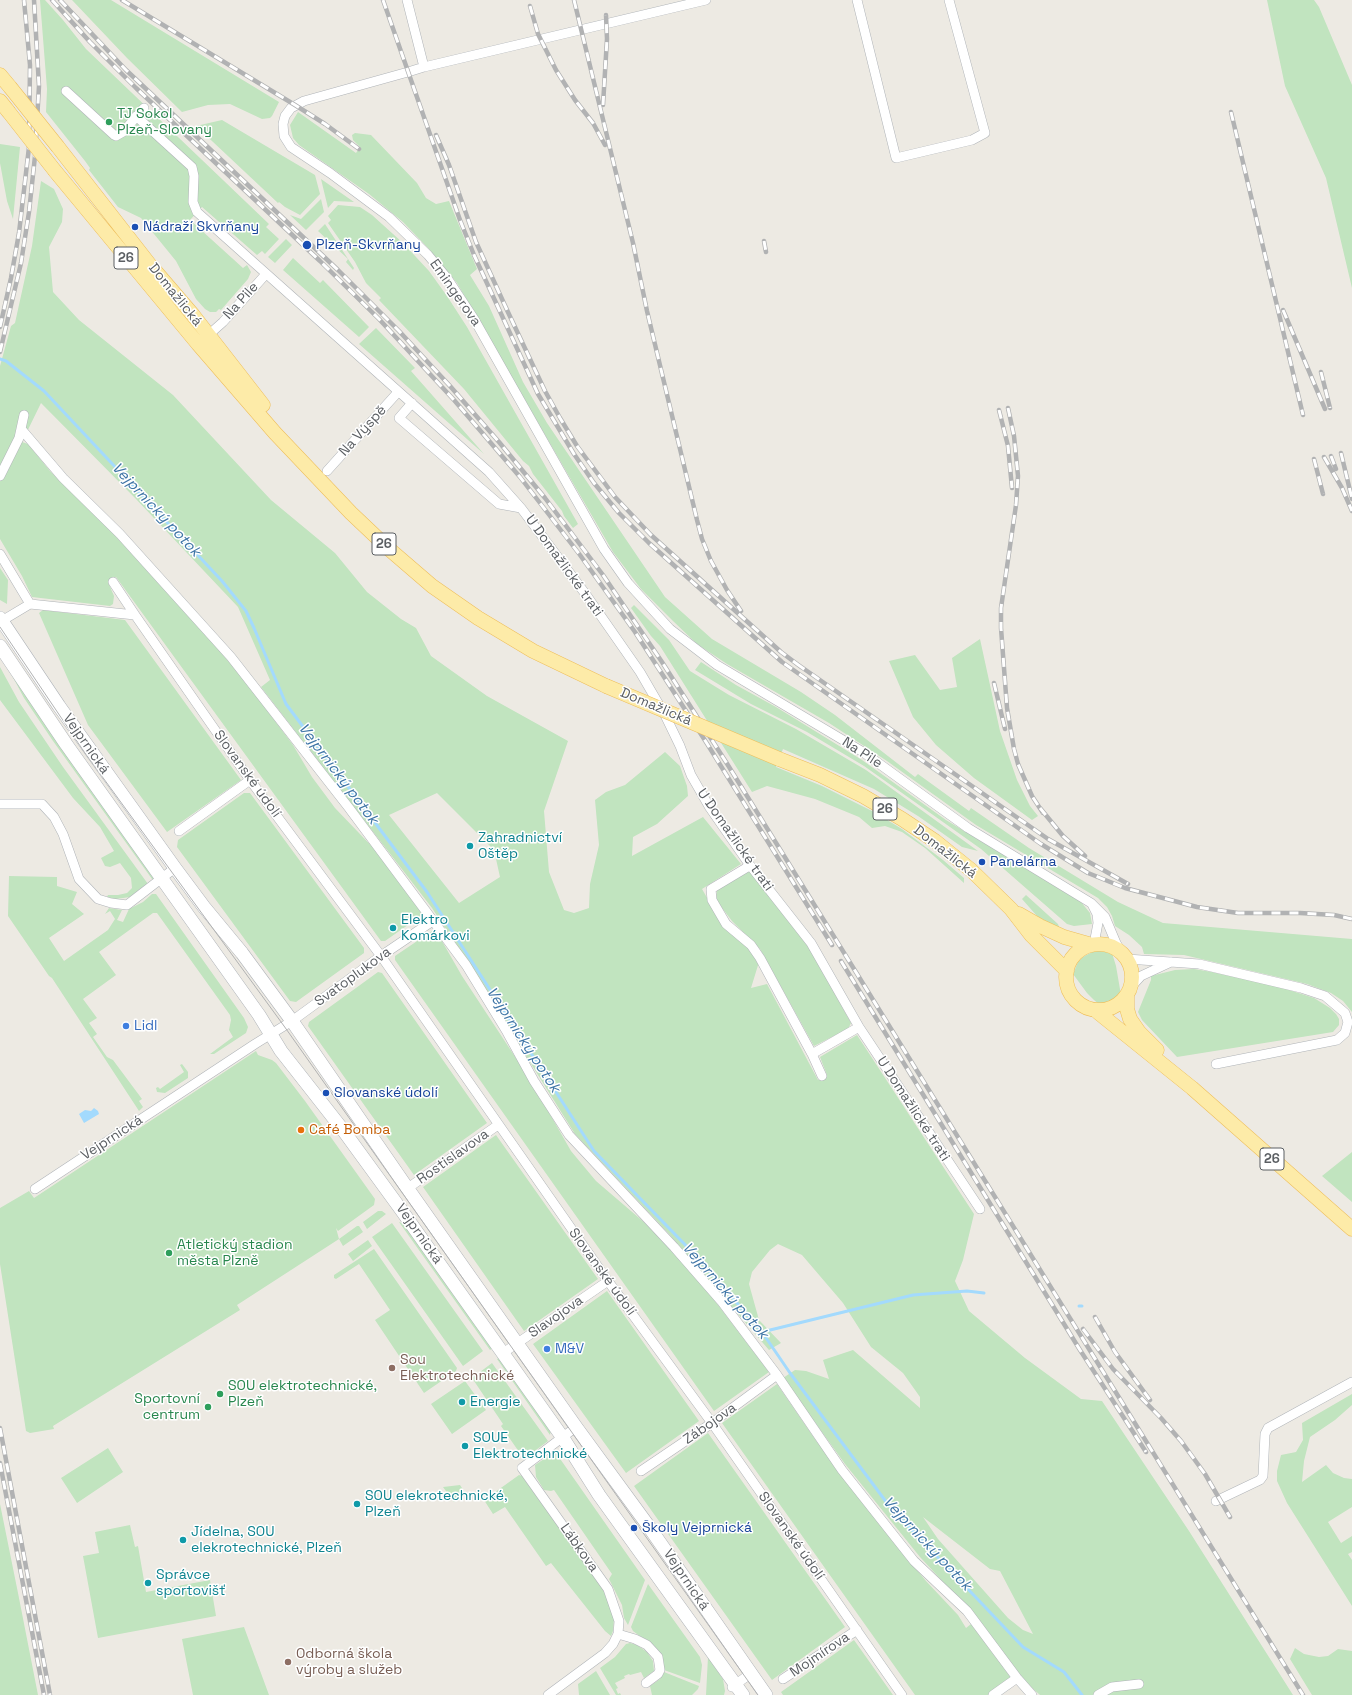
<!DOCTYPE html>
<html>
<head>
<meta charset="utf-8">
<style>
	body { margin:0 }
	canvas { display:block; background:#edeae3 }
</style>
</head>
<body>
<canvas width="1352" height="1695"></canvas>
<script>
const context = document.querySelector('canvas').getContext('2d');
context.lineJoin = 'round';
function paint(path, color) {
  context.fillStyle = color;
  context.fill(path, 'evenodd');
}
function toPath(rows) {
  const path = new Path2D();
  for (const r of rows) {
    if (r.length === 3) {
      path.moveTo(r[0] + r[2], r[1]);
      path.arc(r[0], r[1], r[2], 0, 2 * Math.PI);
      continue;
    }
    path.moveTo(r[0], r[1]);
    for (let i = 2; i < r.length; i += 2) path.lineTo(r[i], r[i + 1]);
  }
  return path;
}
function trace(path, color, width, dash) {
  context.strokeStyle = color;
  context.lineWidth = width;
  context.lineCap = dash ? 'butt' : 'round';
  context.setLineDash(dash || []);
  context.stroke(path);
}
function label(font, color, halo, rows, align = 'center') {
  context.font = font + ' "Space Grotesk",sans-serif';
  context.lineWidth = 3;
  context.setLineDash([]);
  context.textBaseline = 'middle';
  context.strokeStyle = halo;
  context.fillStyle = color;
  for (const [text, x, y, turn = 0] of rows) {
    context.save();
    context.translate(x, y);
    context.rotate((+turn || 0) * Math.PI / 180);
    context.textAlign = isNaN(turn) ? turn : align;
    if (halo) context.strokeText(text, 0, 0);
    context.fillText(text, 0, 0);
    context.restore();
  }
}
const green = toPath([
	[40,0,45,0,63,20,86,49,269,224,266,227,279,239,265,254,262,251,257,255,202,207,190,220,243,268,247,265,251,272,248,279,221,310,219,309,216,312,210,312,205,309,196,299,176,261,141,218,118,207,89,170,90,168,85,161,46,112,47,89],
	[72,0,111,0,279,102,272,116,270,118,262,119,230,104,208,105,182,112,127,58],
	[1267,0,1314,0,1319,7,1352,85,1352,288,1326,178,1285,86],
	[298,112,356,153,360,147,353,140,352,135,355,133,371,135,417,183,426,198,436,204,449,201,477,269,470,275,489,306,523,382,547,423,665,597,712,639,801,692,835,715,915,777,918,774,969,811,971,808,1029,848,1118,902,1163,923,1352,939,1352,1012,1343,1001,1331,993,1307,984,1184,955,1144,954,1142,947,1129,935,1115,926,1112,916,1107,907,1098,898,976,825,887,761,829,723,727,664,697,644,673,621,641,589,613,552,457,283,428,248,403,222,369,194,299,145,293,138,290,125],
	[222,120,315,175,320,194,300,215,285,207,279,202,278,203,196,126],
	[0,144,20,147,13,219,7,201,0,163],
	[321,179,354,202,334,201,328,208],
	[41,181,54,189,63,209,62,222,49,247,53,292,79,320,173,395,271,500,335,553,367,592,401,619,416,628,431,656,487,696,568,741,544,811,549,872,564,910,574,913,589,908,590,884,599,845,595,800,606,792,625,785,665,752,680,766,687,786,688,796,657,824,633,837,632,856,703,817,741,864,702,889,714,910,753,953,759,962,751,988,767,984,818,1080,827,1075,820,1057,857,1035,974,1214,963,1260,955,1281,969,1311,1025,1358,1081,1399,1102,1401,1189,1531,1293,1695,1040,1695,1031,1687,1015,1670,972,1613,920,1557,845,1464,783,1378,795,1370,806,1371,829,1379,823,1360,853,1350,920,1408,920,1397,903,1373,871,1347,843,1303,802,1255,778,1244,770,1250,752,1272,749,1284,759,1320,781,1343,769,1350,669,1234,575,1134,469,965,432,908,261,687,270,680,238,607,136,499,41,403,22,442,28,444,50,471,109,529,204,632,245,681,293,745,312,777,335,808,383,858,425,913,385,941,381,941,116,577,108,582,114,596,113,604,110,606,32,597,22,576,0,539,0,366,11,326,15,323,32,246],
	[437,793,494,850,500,877,459,903,389,815],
	[923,1517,990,1569,1000,1571,1033,1634,1023,1630,1008,1618,938,1539],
	[321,199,324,212,306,230,290,215,301,219],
	[338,205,360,207,372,215,403,243,429,271,447,296,467,327,578,524,573,528,564,516,562,511,533,474,529,466,523,461,464,389,379,300,381,298,366,283,355,262,328,223,331,220,328,216],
	[325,224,354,268,353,270,346,262,348,259,318,231],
	[286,239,292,245,275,263,268,257],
	[293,258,320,283,323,280,369,327,359,337,283,270],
	[376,328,415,368,411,371,484,454,359,344],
	[0,568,8,580,7,604,0,600],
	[634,605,669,640,690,671,729,695,796,729,866,770,978,851,962,847,918,816,874,789,783,749,776,767,822,786,874,812,902,829,943,860,964,878,964,883,925,848,902,832,885,826,872,828,859,817,815,799,767,786,752,792,660,646,651,636,631,608],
	[43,610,125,620,241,780,167,832,88,725,39,613],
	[980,639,1000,731,1017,780,1030,806,1038,816,1032,820,974,778,936,745,913,717,889,661,915,655,940,690,957,687,952,658],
	[701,662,736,685,776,707,862,760,946,820,1081,902,1090,913,1092,924,1074,926,1067,924,981,849,864,766,807,732,751,704,695,670],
	[0,667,19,702,63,767,148,884,130,897,116,899,107,897,108,895,118,895,127,893,132,888,131,878,120,863,110,867,105,866,101,858,114,851,100,827,73,798,0,700],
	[8,668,155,877,154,879,152,879,53,741,24,698],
	[244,793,250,793,364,948,364,953,296,1002,290,1001,177,847,178,840],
	[744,872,751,872,807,944,851,1023,848,1029,814,1046,760,949,732,921,716,900,717,890],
	[9,876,57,877,57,886,77,892,72,904,84,914,49,938,64,961,108,930,115,919,110,911,105,914,109,908,122,910,117,920,123,922,129,909,143,902,152,894,156,894,244,1018,248,1027,246,1033,214,1054,210,1054,233,1037,229,1030,231,1020,230,1015,157,913,153,913,99,952,116,975,83,999,97,1018,89,1023,97,1034,93,1037,107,1057,113,1060,142,1099,139,1101,143,1107,139,1111,52,978,49,976,8,916],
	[1026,895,1058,924,1060,930,1037,916,1022,899],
	[435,929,462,976,531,1081,571,1151,596,1181,645,1223,696,1276,769,1372,714,1411,395,960,395,956],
	[1094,951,1101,951,1112,953,1116,966,1121,995,1107,1004,1100,1005,1094,1000,1087,993,1073,974,1078,962,1083,957],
	[1194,969,1212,972,1283,988,1314,998,1330,1008,1336,1014,1339,1019,1339,1025,1333,1032,1177,1057,1142,1020,1138,1012,1151,980,1151,976,1175,970],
	[378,972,382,973,487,1123,414,1175,308,1026,309,1022],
	[256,1051,258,1055,272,1060,276,1063,305,1101,375,1199,374,1205,338,1231,336,1228,339,1239,357,1226,359,1226,363,1232,343,1246,339,1239,237,1305,240,1310,53,1426,54,1429,30,1433,26,1431,0,1264,0,1208,29,1191,34,1198],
	[182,1064,188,1072,188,1078,165,1093,157,1092,156,1088,158,1087,160,1089,184,1072,180,1065],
	[496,1135,598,1279,524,1331,423,1187],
	[1352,1152,1352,1202,1322,1176],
	[378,1211,382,1211,386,1214,367,1229,363,1222],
	[399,1222,405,1224,494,1347,490,1350],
	[392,1223,483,1351,463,1366,372,1237],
	[368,1240,372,1246,353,1261,348,1254],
	[374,1249,457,1368,456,1371,424,1393,375,1320,390,1310,359,1264,336,1279,334,1278,334,1275],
	[607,1291,699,1421,626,1473,533,1344],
	[501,1356,551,1430,550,1435,497,1359],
	[492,1363,548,1441,524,1459,501,1426,503,1424,472,1378],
	[465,1381,486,1410,452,1434,431,1404],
	[777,1384,817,1442,912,1564,926,1581,958,1615,966,1628,971,1624,1012,1679,988,1695,915,1695,722,1423],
	[1352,1394,1352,1405,1335,1420,1310,1437,1304,1461,1302,1482,1326,1465,1333,1473,1344,1478,1352,1479,1352,1507,1328,1522,1341,1543,1352,1536,1352,1552,1348,1554,1352,1560,1352,1606,1287,1503,1277,1481,1277,1471,1281,1455,1296,1452,1303,1440,1302,1423],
	[708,1433,845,1627,772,1680,634,1486],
	[108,1448,123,1472,77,1503,61,1478],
	[553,1453,556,1453,645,1580,628,1625,624,1618,622,1605,609,1579,612,1574,554,1490,551,1491,544,1490,536,1477,535,1465],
	[519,1475,522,1476,604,1590,614,1619,613,1631,611,1636,605,1631,551,1563,546,1566,505,1507,493,1514,484,1500],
	[460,1485,466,1494,454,1502,443,1487],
	[0,1504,18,1593,38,1695,0,1695],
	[130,1525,135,1547,138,1546,146,1592,210,1580,216,1616,98,1638,83,1556,99,1553,95,1532],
	[648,1584,700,1657,702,1665,700,1683,664,1670,660,1653,656,1648,633,1631,631,1627],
	[244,1627,269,1695,193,1695,182,1639],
	[854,1640,893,1695,783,1695,781,1692],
	[630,1643,637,1645,647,1652,653,1661,654,1671,644,1678,641,1672,630,1675,629,1674,624,1676,625,1678,615,1683,618,1688,616,1689,618,1694,620,1693,621,1695,616,1695,600,1668,615,1657,626,1644],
	[1295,1648,1304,1654,1319,1657,1328,1656,1338,1649,1352,1651,1352,1695,1312,1695,1290,1659],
	[708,1657,723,1679,725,1691,724,1695,706,1695],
	[596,1671,610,1695,579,1695,578,1684],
	[664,1672,699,1686,698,1689,692,1695,652,1695,650,1686,660,1679]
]);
const water = toPath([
	[94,1108,98,1111,99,1114,84,1123,79,1114,85,1110,91,1111]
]);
const stream = toPath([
	[0,359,6,361,44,391,222,581,246,611,254,628,286,704,427,892,594,1151,699,1259,762,1332,790,1373,890,1507,1023,1647,1064,1672,1082,1695],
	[1079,1306,1082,1306],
	[762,1332,913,1295,967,1291,984,1293]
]);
const street = toPath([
	[407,0,424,67],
	[706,0,424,67,408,72,304,101,291,108,285,116,283,124,284,136,291,147,330,173,389,217,428,255,447,278,474,319,604,549,628,583,670,629,717,665,863,752,968,828,1091,903,1105,917,1116,943,1122,953],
	[857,0,896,158,972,140,985,133,949,0],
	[66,91,114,135,116,136,123,132,144,108],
	[136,116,192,167,194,176,193,202,197,212,489,472,521,508,587,596,640,672,665,715,680,746,691,775,710,808,749,864,811,943,859,1027,980,1209],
	[205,338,223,322,266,274],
	[412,403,399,418,499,504,521,508],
	[22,430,63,478,120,534,231,657,349,808,466,965,507,1032,534,1081,569,1135,674,1247,722,1302,777,1375,842,1470,914,1561,967,1611,1017,1678,1032,1695],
	[327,471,398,392],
	[0,476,19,438,24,415],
	[0,554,30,604],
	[113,582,135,615],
	[0,622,30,604,135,615,250,780,381,956,608,1281,712,1423,902,1695],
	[0,804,42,804,54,817,63,834,79,879,98,899,111,903,127,905,175,868],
	[179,831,250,780],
	[749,864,746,868,711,889,712,900,726,924,751,945,760,958,812,1054,859,1027],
	[1093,906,1097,914,1098,923,1094,944],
	[1127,959,1199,964,1301,988,1325,996,1345,1013,1348,1022,1345,1033,1337,1040,1216,1064],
	[1130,988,1141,976,1171,962],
	[812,1054,822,1076],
	[408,1188,498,1125],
	[35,1189,255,1044,292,1021,381,956,434,920],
	[503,1353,608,1281],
	[641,1471,712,1423,777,1375],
	[1216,1501,1260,1480,1263,1476,1265,1434,1268,1428,1352,1382],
	[618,1634,635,1639,647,1645,658,1657,660,1670,658,1674,646,1683],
	[783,1679,857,1630],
	[732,1687,750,1674],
	[548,1695,605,1653,613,1644,618,1634,619,1621,608,1589,522,1468,576,1427],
	[993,1695,1017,1678],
	[1098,1695,1112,1687,1139,1684]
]);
const secondary = toPath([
	[0,618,59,706,175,868,204,907,242,953,292,1021,403,1182,576,1427,647,1524,766,1695],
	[0,646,66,744,259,1015,281,1051,343,1130,402,1211,563,1438,599,1495,743,1695]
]);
const primary = toPath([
	[0,75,10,87],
	[0,101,8,111],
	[58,147,150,265,193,315,263,405],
	[55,171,198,344,275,433,351,513,389,549,432,586,478,618,533,651,606,686],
	[779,759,820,775,863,796,902,819,935,841,971,870,1011,909,1031,935,1067,971],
	[1019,914,1040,926,1064,937,1092,945],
	[1099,977,33],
	[1127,995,1127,1009,1130,1019,1139,1032,1157,1050],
	[1095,1010,1192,1088,1352,1229]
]);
const tram = toPath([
	[0,627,85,753,284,1026,758,1695]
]);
const rail = toPath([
	[52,0,90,42,136,88,320,261,379,319,454,400,520,477,580,555,635,632,706,742,832,945],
	[60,0,126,70,338,270,399,331,450,386,499,442,545,498,603,575,662,662,726,762,1303,1695],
	[122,0,295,105,325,124,359,149],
	[383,0,460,220,474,255,538,394,574,454,594,483,619,513,649,543,782,662,1041,844,1088,873,1125,888,1197,907,1238,913,1300,913,1334,915,1352,919],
	[574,0,633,243,647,311,697,520,702,539,711,561,727,590,741,611],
	[530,6,538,34,556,70,575,100,593,123,605,145],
	[603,105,607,39,606,15],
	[1231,112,1303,415],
	[436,135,449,165,476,242,507,310,545,391,560,418,577,446,615,497,651,535,781,652,801,667],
	[764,241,766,252],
	[1283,310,1325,409],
	[0,327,11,278,19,233,29,147,30,65,24,0],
	[0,352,21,263,29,212,35,156,39,86,34,0],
	[1321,372,1330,408],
	[1008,408,1014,436,1018,476,1016,505,1001,608,1001,628,1007,708,1014,749,1018,764,1032,796,1043,813],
	[999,410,1008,446,1012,488],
	[1341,453,1352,499],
	[1331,456,1336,469],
	[1324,457,1342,488,1352,511],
	[1314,459,1323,494],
	[797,664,1048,839,1128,884],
	[994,683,1005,729],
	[1040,808,1063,836,1085,856],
	[841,961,1080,1350,1146,1452],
	[1095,1317,1115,1352,1150,1400],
	[1083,1329,1113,1369,1161,1418,1181,1441,1205,1474,1230,1517],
	[0,1428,50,1695],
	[0,1463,44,1695]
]);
const primaryBridge = toPath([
	[10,87,58,147],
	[8,111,55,171],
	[606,686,779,759]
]);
const markers = [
	[109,122,4,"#2e9e5b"],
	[135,227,4,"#1a4fb4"],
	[307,245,5,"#1a4fb4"],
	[470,846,4,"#0f9aa8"],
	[982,862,4,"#1a4fb4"],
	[393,928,4,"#0f9aa8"],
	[126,1026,4,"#3f7fe0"],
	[326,1093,4,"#1a4fb4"],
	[301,1130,4,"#e8710a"],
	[169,1253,4,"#2e9e5b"],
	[547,1349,4,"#3f7fe0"],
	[392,1368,4,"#8d6e63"],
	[220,1394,4,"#2e9e5b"],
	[462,1402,4,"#0f9aa8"],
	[208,1407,4,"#2e9e5b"],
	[465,1446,4,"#0f9aa8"],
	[357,1504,4,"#0f9aa8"],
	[634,1528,4,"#1a4fb4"],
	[183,1540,4,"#0f9aa8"],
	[148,1583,4,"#0f9aa8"],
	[288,1662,4,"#8d6e63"]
];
const shields = [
	[126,258,24],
	[384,544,24],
	[885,809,24],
	[1272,1159,24]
];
const shieldNames = [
	["26",126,258],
	["26",384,544],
	["26",885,809],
	["26",1272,1159]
];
const leisureNames = [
	["TJ Sokol",117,114],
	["Plzeň-Slovany",117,130],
	["Atletický stadion",177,1245],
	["města Plzně",177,1261],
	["SOU elektrotechnické,",228,1386],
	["Plzeň",228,1402],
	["Sportovní",200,1399,"right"],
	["centrum",200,1415,"right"]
];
const transitNames = [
	["Nádraží Skvrňany",143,227],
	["Plzeň-Skvrňany",316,245],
	["Panelárna",990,862],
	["Slovanské údolí",334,1093],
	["Školy Vejprnická",642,1528]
];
const streetNames = [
	["Emingerova",455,293,55],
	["Domažlická",175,295,51],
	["Na Pile",241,301,-48],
	["Na Výspě",363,431,-48],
	["U Domažlické trati",564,566,54],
	["Domažlická",656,707,23],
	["Vejprnická",86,744,55],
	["Na Pile",862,753,33],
	["Slovanské údolí",247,774,54],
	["U Domažlické trati",735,840,55],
	["Domažlická",945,852,38],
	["Svatoplukova",353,977,-36],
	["U Domažlické trati",913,1109,57],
	["Vejprnická",112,1138,-33],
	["Rostislavova",453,1157,-35],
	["Vejprnická",419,1234,55],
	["Slovanské údolí",602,1272,54],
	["Slavojova",556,1317,-35],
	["Zábojova",710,1424,-35],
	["Slovanské údolí",791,1536,55],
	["Lábkova",579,1548,55],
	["Vejprnická",686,1580,56],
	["Mojmírova",820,1655,-34]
];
const cultureNames = [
	["Zahradnictví",478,838],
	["Oštěp",478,854],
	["Elektro",401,920],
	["Komárkovi",401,936],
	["Energie",470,1402],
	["SOUE",473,1438],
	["Elektrotechnické",473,1454],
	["SOU elekrotechnické,",365,1496],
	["Plzeň",365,1512],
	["Jídelna, SOU",191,1532],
	["elekrotechnické, Plzeň",191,1548],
	["Správce",156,1575],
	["sportovišť",156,1591]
];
const shopNames = [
	["Lidl",134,1026],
	["M&V",555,1349]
];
const foodNames = [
	["Café Bomba",309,1130]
];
const educationNames = [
	["Sou",400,1360],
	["Elektrotechnické",400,1376],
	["Odborná škola",296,1654],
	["výroby a služeb",296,1670]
];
const waterNames = [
	["Vejprnický potok",156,510,47],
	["Vejprnický potok",338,774,53],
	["Vejprnický potok",523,1040,57],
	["Vejprnický potok",725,1291,49],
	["Vejprnický potok",927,1544,47]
];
paint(green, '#c1e4bf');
paint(water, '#a3dafd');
trace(stream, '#a3dafd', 3);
trace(street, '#b0b4b8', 10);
trace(secondary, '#afb3b8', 14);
trace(primary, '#eebe5b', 15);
trace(street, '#fff', 9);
trace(secondary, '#fff', 13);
trace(primary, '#fdeba8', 14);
trace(tram, '#b1b2b3', 1);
trace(rail, '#b1b2b3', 4.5);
trace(rail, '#fff', 3, [9]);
trace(primaryBridge, '#eebe5b', 15, []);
trace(primaryBridge, '#fdeba8', 14);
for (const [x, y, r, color] of markers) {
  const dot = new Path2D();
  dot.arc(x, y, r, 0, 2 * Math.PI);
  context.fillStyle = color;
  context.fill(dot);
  trace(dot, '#fff', 1.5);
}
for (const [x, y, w] of shields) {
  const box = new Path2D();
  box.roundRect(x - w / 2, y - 11, w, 22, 3);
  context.fillStyle = '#fff';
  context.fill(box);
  trace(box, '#5b5f63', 1);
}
label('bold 13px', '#5b5f63', null, shieldNames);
label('14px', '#27864d', '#fff', leisureNames, 'left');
label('14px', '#164399', '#fff', transitNames, 'left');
label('14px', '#5b5f63', '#fff', streetNames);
label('14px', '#0d838f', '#fff', cultureNames, 'left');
label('14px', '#366cbe', '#fff', shopNames, 'left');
label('14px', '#c56008', '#fff', foodNames, 'left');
label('14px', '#785e54', '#fff', educationNames, 'left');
label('italic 15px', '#3e75a6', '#fff', waterNames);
</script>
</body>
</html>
